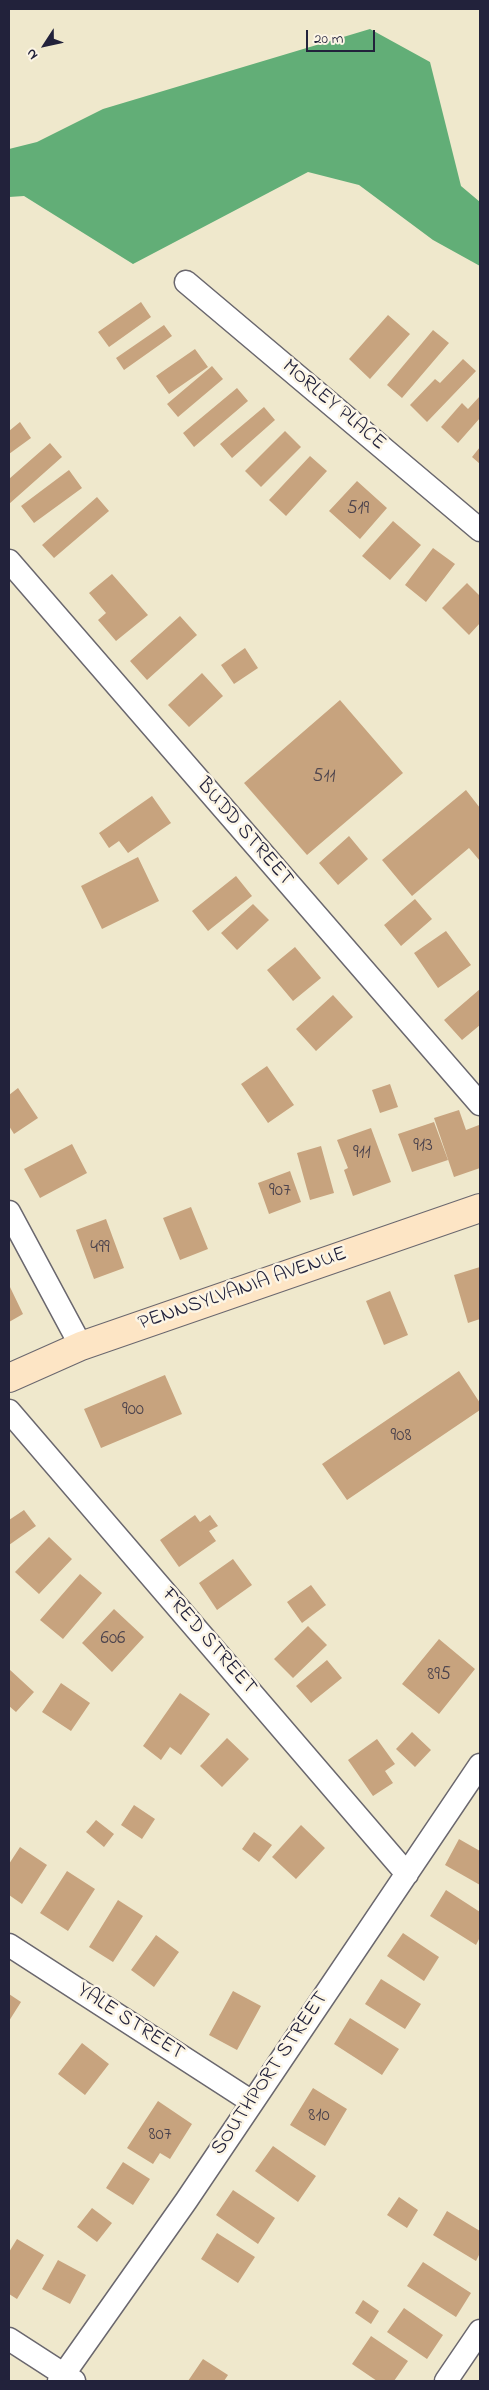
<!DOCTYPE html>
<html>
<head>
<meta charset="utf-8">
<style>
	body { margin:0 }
	#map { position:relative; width:489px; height:2390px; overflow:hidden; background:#efe8cc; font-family:"Indie Flower",sans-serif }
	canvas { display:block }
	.frame { position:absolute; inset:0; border:10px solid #22223b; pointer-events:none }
	.north { position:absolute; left:20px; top:20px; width:50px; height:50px; -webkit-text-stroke:4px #fcf5e5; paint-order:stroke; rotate:235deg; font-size:14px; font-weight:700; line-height:20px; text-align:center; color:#22223b }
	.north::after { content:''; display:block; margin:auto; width:18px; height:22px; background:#22223b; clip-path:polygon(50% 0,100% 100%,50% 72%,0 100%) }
	.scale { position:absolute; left:306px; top:30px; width:69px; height:22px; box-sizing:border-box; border:2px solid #22223b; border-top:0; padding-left:6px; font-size:15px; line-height:18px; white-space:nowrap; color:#22223b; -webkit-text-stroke:4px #fcf5e5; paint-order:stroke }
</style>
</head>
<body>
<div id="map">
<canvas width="489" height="2390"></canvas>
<div class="frame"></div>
<div class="north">N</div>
<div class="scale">20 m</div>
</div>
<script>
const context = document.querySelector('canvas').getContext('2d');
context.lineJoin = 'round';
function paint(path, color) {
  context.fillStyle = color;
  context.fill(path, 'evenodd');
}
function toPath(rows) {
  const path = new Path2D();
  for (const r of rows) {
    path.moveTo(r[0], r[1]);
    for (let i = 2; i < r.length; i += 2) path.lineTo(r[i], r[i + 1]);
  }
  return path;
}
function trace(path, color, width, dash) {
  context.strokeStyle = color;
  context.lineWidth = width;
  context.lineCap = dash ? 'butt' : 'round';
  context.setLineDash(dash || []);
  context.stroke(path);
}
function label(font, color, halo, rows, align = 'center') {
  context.font = font + ' "Indie Flower",sans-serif';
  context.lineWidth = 5;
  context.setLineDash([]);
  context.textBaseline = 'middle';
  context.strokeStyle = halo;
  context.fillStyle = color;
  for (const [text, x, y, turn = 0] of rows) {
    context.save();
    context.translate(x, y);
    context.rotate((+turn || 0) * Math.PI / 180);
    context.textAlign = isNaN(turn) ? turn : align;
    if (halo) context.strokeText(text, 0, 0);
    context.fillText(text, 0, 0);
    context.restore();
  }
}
const forest = toPath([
	[370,29,430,62,461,186,480,202,480,266,433,240,359,185,308,172,133,264,24,196,9,197,9,149,37,142,103,109]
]);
const building = toPath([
	[141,302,151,317,109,347,98,332],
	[388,315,410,334,370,379,349,359],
	[164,325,172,336,124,370,116,358],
	[433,330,449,343,402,398,387,385],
	[195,349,208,367,169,394,156,376],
	[463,359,476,371,427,422,410,405,435,379,440,383],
	[212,366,223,379,178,417,167,404],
	[237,388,248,401,194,447,183,433],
	[480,396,480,418,458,443,441,427,462,403,468,409],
	[264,407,275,420,232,458,220,444],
	[20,422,31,438,9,454,9,431],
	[285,431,301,447,261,487,245,471],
	[50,443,62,457,9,504,9,479],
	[480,447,480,464,472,457],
	[310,456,327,471,286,516,269,500],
	[69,470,82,488,34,523,21,506],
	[357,481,387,508,360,539,329,511],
	[97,497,109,511,54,558,42,545],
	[393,521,421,545,390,580,362,556],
	[433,548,455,564,426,602,405,585],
	[112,574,148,615,116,641,98,620,106,613,89,593],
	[467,583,480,596,480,623,469,635,442,608],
	[180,616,197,635,147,680,130,661],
	[245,648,258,668,234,684,221,665],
	[202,673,223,696,189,727,168,705],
	[340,700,403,773,307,855,244,783],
	[466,790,480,808,480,861,469,848,412,896,382,860],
	[152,796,171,823,128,853,119,841,109,848,99,833],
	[349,836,368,859,338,885,319,863],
	[138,857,159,901,102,929,81,886],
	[236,876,252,896,208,931,192,911],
	[415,899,432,919,401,946,384,925],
	[253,904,269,920,237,950,221,933],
	[446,931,471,965,438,988,414,953],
	[295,947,321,978,293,1001,267,970],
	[480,989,480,1025,462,1040,444,1020],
	[333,995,353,1017,316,1051,296,1029],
	[267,1066,294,1105,268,1123,241,1084],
	[390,1084,398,1107,380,1113,372,1090],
	[18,1088,38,1118,14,1134,9,1126,9,1095],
	[459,1110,466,1130,479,1125,480,1168,454,1177,434,1118],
	[434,1122,448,1160,412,1172,398,1134],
	[371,1128,391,1182,353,1196,344,1170,348,1168,337,1140],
	[72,1144,87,1173,40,1198,24,1169],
	[321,1146,334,1193,310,1200,297,1153],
	[290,1171,301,1202,269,1214,258,1183],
	[191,1207,208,1249,180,1260,163,1218],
	[106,1219,124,1268,94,1279,76,1230],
	[480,1267,480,1319,468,1323,454,1275],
	[9,1285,23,1314,9,1322],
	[390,1291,408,1335,384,1345,366,1301],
	[459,1371,480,1403,480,1410,347,1500,322,1464],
	[165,1375,182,1414,101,1448,84,1409],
	[24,1510,36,1526,9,1545,9,1520],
	[195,1515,200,1522,210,1515,218,1526,209,1531,216,1541,179,1567,160,1540],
	[49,1537,72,1559,39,1594,15,1572],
	[233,1559,252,1585,217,1610,199,1583],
	[80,1574,102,1593,63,1639,40,1620],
	[311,1585,326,1605,302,1623,287,1602],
	[114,1609,144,1637,112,1672,82,1643],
	[308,1626,327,1645,293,1678,274,1659],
	[439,1639,475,1669,439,1714,402,1684],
	[327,1660,342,1678,311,1703,296,1686],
	[9,1669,34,1692,16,1712,9,1706],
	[61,1683,90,1703,71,1731,42,1712],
	[180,1693,210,1714,181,1755,170,1747,161,1760,143,1746],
	[412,1732,431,1750,415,1767,396,1749],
	[227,1738,249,1759,222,1787,200,1766],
	[377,1739,395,1764,385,1771,393,1783,373,1796,348,1760],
	[134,1805,155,1819,142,1839,121,1825],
	[96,1820,114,1834,104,1847,86,1832],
	[301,1825,325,1848,296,1879,272,1857],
	[254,1832,272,1845,259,1862,242,1849],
	[459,1839,480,1851,480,1885,445,1865],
	[20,1847,47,1865,22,1904,9,1895,9,1864],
	[67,1871,95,1889,68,1931,40,1913],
	[446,1890,480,1912,480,1937,476,1945,430,1916],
	[118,1900,143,1916,113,1962,89,1947],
	[403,1933,439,1957,424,1981,387,1956],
	[156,1935,179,1952,154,1987,131,1970],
	[381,1979,421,2004,405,2029,365,2004],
	[233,1991,261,2006,237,2050,209,2035],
	[9,1994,21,2002,9,2021],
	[350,2018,399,2049,382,2075,334,2044],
	[82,2043,109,2064,85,2095,58,2074],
	[313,2088,347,2109,325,2146,290,2125],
	[158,2101,192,2124,170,2159,160,2153,153,2164,127,2148],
	[273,2146,316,2176,298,2202,255,2171],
	[123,2162,150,2179,133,2205,106,2188],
	[233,2190,275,2218,258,2244,216,2215],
	[399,2197,418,2210,407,2228,387,2215],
	[92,2208,112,2223,97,2242,77,2227],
	[447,2211,480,2231,480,2253,476,2261,433,2235],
	[217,2233,255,2257,238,2283,201,2259],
	[17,2239,44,2255,17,2299,9,2294,9,2252],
	[58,2260,86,2275,70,2304,42,2289],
	[423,2262,471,2293,456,2317,407,2286],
	[363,2300,379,2311,371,2324,355,2313],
	[404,2308,443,2335,427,2359,387,2332],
	[371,2336,408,2361,394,2381,377,2381,352,2364],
	[203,2359,228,2375,224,2381,188,2381]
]);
const street = toPath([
	[186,282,480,530],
	[9,561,480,1104],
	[9,1212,81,1346],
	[9,1411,407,1874],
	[9,1945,252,2102],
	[9,2339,74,2381],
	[59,2381,186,2201,480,1765],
	[446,2381,480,2331]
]);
const secondary = toPath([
	[9,1378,81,1346,480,1208]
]);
const numberNames = [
	["519",358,510],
	["511",324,778],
	["913",423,1147],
	["911",362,1154],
	["907",280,1192],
	["499",100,1249],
	["900",133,1411],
	["908",401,1437],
	["606",113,1640],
	["895",439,1676],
	["810",319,2117],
	["807",160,2136]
];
const streetNames = [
	["MORLEY PLACE",333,406,40],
	["BUDD STREET",244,833,49],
	["PENNSYLVANIA AVENUE",243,1290,-19],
	["FRED STREET",208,1642,49],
	["YALE STREET",130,2023,33],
	["SOUTHPORT STREET",271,2074,-56]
];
paint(forest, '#62ae77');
paint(building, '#c7a37e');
trace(street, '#6a676e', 25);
trace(secondary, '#6a676e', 30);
trace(street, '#fff', 22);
trace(secondary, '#fde5c5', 28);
label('19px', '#4b424c', null, numberNames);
label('21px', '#22223b', '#fcf5e5', streetNames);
</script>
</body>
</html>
